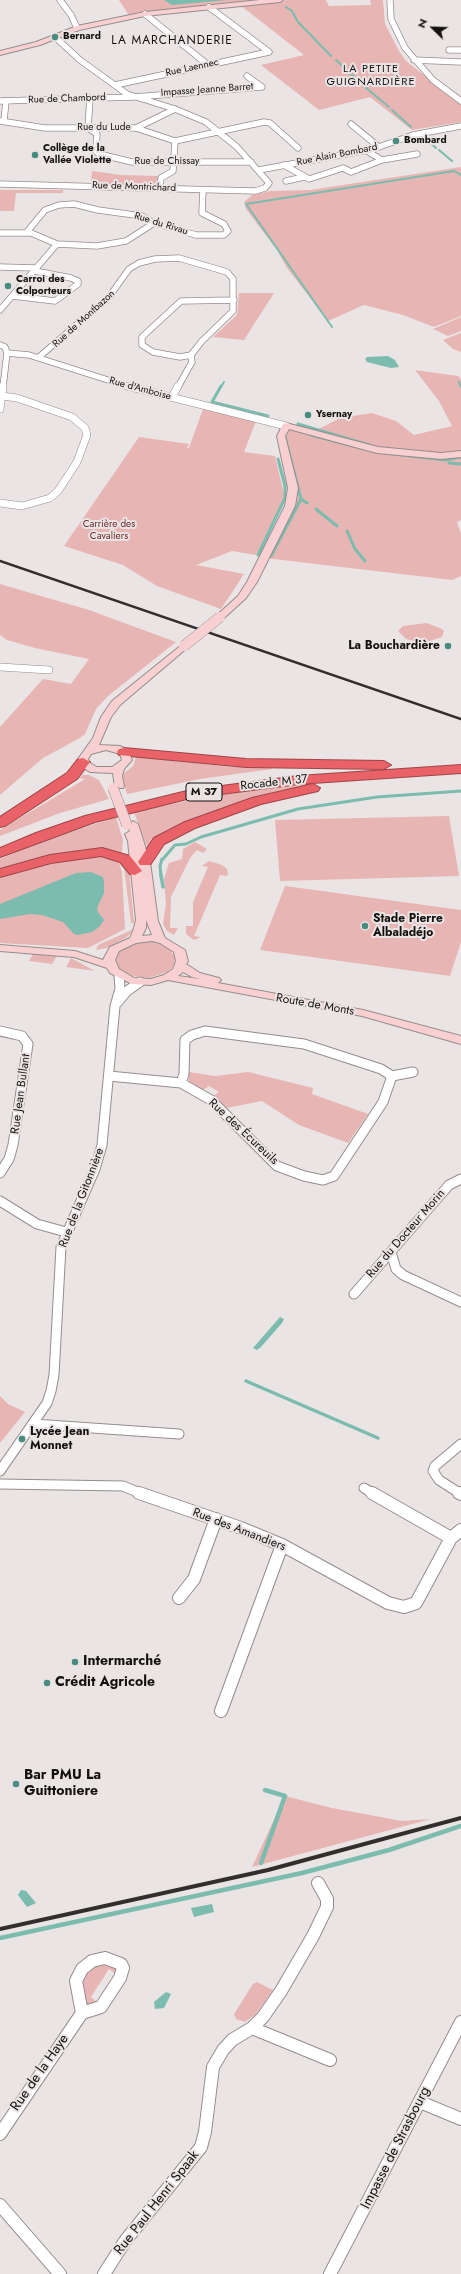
<!DOCTYPE html>
<html>
<head>
<meta charset="utf-8">
<style>
	body { margin:0 }
	#map { position:relative; width:461px; height:2274px; overflow:hidden; background:#ebe4e4; font-family:Jost,sans-serif }
	canvas { display:block }
	.north { position:absolute; left:413px; top:8px; width:40px; height:40px; -webkit-text-stroke:3px #ebe4e4; paint-order:stroke; rotate:293deg; font-size:11px; font-weight:700; line-height:16px; text-align:center; color:#141111 }
	.north::after { content:''; display:block; margin:auto; width:14px; height:18px; background:#141111; clip-path:polygon(50% 0,100% 100%,50% 72%,0 100%) }
</style>
</head>
<body>
<div id="map">
<canvas width="461" height="2274"></canvas>
<div class="north">N</div>
</div>
<script>
const context = document.querySelector('canvas').getContext('2d');
context.lineJoin = 'round';
function paint(path, color) {
  context.fillStyle = color;
  context.fill(path, 'evenodd');
}
function toPath(rows) {
  const path = new Path2D();
  for (const r of rows) {
    path.moveTo(r[0], r[1]);
    for (let i = 2; i < r.length; i += 2) path.lineTo(r[i], r[i + 1]);
  }
  return path;
}
function trace(path, color, width, dash) {
  context.strokeStyle = color;
  context.lineWidth = width;
  context.lineCap = dash ? 'butt' : 'round';
  context.setLineDash(dash || []);
  context.stroke(path);
}
function label(font, color, halo, rows, align = 'center') {
  context.font = font + ' Jost,sans-serif';
  context.lineWidth = 4;
  context.setLineDash([]);
  context.textBaseline = 'middle';
  context.strokeStyle = halo;
  context.fillStyle = color;
  for (const [text, x, y, turn = 0] of rows) {
    context.save();
    context.translate(x, y);
    context.rotate((+turn || 0) * Math.PI / 180);
    context.textAlign = isNaN(turn) ? turn : align;
    if (halo) context.strokeText(text, 0, 0);
    context.fillText(text, 0, 0);
    context.restore();
  }
}
const green = toPath([
	[119,0,256,0,258,3,130,17],
	[288,0,326,0,329,6,371,5,370,0,383,0,385,24,399,51,406,61,461,104,461,122,412,130,370,97,319,110,261,65,304,55,240,5],
	[461,167,461,316,434,327,403,315,364,305,328,321,287,268,277,250,246,209,244,202,252,195,270,191,310,190],
	[92,171,121,175,159,176,156,183,152,185,91,183],
	[0,190,63,190,63,193,16,193,14,211,0,211],
	[239,293,274,293,244,340,213,337,237,315],
	[461,317,461,331,448,336,433,329],
	[461,333,461,352,453,349,443,340],
	[415,370,458,376,461,379,461,520,457,522,461,534,461,576,452,580,265,558,290,506,281,432,286,426,313,432,340,418,372,413,396,421,414,435,452,426,439,401],
	[203,409,256,421,244,452,275,456,285,498,275,520,256,555,232,551,196,565,244,574,221,609,157,586,123,565,64,546,139,437,189,444,187,448,189,448],
	[0,584,89,610,176,642,108,696,96,709,85,734,80,738,43,758,0,795,0,727,43,679,71,684,89,659,35,648,7,640,0,635],
	[427,623,442,629,444,631,442,637,423,643,406,639,398,631,403,626],
	[136,757,233,767,270,767,272,769,200,779,127,794,122,778,123,774,133,766],
	[83,775,89,775,99,780,109,799,60,813,0,836,0,830,85,779,79,778],
	[315,783,277,793,149,846,146,845,134,812,196,799,259,789],
	[449,816,459,876,280,881,275,820],
	[116,817,123,840,122,853,108,850,56,855,0,869,0,859,35,844],
	[195,842,207,849,203,853,197,850,190,858,171,897,170,928,178,928,174,935,167,931,163,924,166,904,164,879,169,863,182,859,183,849],
	[94,855,118,860,122,872,125,929,88,948,0,943,0,877,46,864],
	[209,861,222,865,227,869,228,874,227,876,220,875,194,936,201,937,194,940,186,934,186,926,193,926,193,902,208,867,202,866],
	[124,867,129,870,134,923,131,923],
	[285,886,461,910,461,942,450,976,260,950],
	[134,929,127,937,107,948,96,950,98,945],
	[141,942,154,942,168,947,175,957,174,966,167,972,149,978,133,976,120,970,116,962,118,954,121,950],
	[33,954,57,956,52,964,29,961],
	[71,958,95,971,66,967],
	[189,1072,215,1076,248,1072,313,1088,312,1094,368,1114,348,1143,299,1125,262,1101,227,1108,213,1096,219,1092,209,1086,203,1090,192,1084,189,1081],
	[0,1396,8,1404,25,1412,0,1443],
	[285,1796,332,1808,402,1821,431,1819,252,1867],
	[107,1962,114,1965,118,1971,117,1975,109,1969,91,1997,98,2003,92,2006,88,2005,82,1999,81,1977,87,1969],
	[257,1982,273,1990,256,2014,245,2022,236,2019,234,2014,253,1984]
]);
const water = toPath([
	[164,0,227,0,172,5],
	[388,356,395,360,399,367,391,368,367,362,365,359,367,357],
	[91,872,103,877,104,883,104,893,97,908,98,912,104,920,99,927,92,932,78,935,74,934,63,922,42,915,30,914,0,919,0,904,76,873],
	[280,1317,284,1319,282,1323,261,1347,257,1350,253,1348],
	[21,1890,26,1891,36,1903,27,1907,18,1895],
	[212,1904,214,1912,194,1917,191,1908],
	[166,1992,171,1994,164,2008,155,2009,154,2002]
]);
const streamFar3 = toPath([
	[286,7,292,11,298,22,331,56],
	[336,60,362,84],
	[365,87,389,107],
	[392,110,411,127],
	[424,137,436,148],
	[439,150,452,161],
	[332,327,246,204,454,171,461,175],
	[459,382,461,387],
	[221,387,224,382]
]);
const streamFar2 = toPath([
	[221,386,212,402,268,416],
	[298,424,369,445],
	[311,435,369,450],
	[385,453,445,460,461,457],
	[449,463,461,464],
	[301,499,307,503],
	[316,509,337,526],
	[347,531,355,549,365,561],
	[258,555,285,498,285,486,278,459],
	[271,556,301,499,285,437],
	[163,859,175,845,186,844,201,837,298,809,377,797,461,791],
	[161,876,160,866,162,859]
]);
const streamFar1 = toPath([
	[161,875,163,887],
	[246,1381,378,1438]
]);
const stream = toPath([
	[261,1863,285,1796,265,1790],
	[0,1938,302,1873,389,1850,461,1826]
]);
const streetFar3 = toPath([
	[60,0,71,15,77,28],
	[390,0,391,19,405,48,433,80,461,101],
	[209,7,269,52],
	[145,14,208,65],
	[449,50,461,50],
	[414,60,461,62],
	[115,85,269,52],
	[90,98,88,128,97,134,96,151,99,154,132,162,251,162],
	[0,101,134,97,262,87,247,76],
	[4,120,6,101],
	[0,121,45,128,136,128,175,141,173,171,161,178,160,188],
	[351,124,379,147],
	[136,128,175,109],
	[175,141,264,122,270,123,298,148],
	[382,160,417,154],
	[284,165,309,179,343,168,351,172,382,160,367,151],
	[259,170,373,149,413,135,461,126],
	[286,181,304,177],
	[0,184,255,191,265,188,269,183,237,147,206,122,175,109,127,94,80,60,55,37],
	[0,233,31,233,57,244,97,246,126,241,154,223],
	[26,233,45,210,59,205,74,204,98,210,142,216,154,223,196,235,224,235,228,231,224,224,202,213,203,190],
	[0,267,37,268],
	[13,296,55,301,78,284,78,281,71,278,35,271],
	[0,310,57,244],
	[0,345,5,347,7,353,29,355,130,387],
	[191,355,180,357,153,352,142,345,142,337,181,301,234,300],
	[39,357,109,297,129,269,139,263,155,259,179,258,227,272,233,279,233,311,202,341,191,355,192,362,178,387],
	[3,387,7,353]
]);
const streetFar2 = toPath([
	[127,386,286,426],
	[172,397,178,386],
	[0,409,3,386],
	[0,503,22,506,50,498,58,491,77,462,87,435,85,428,72,417,17,398,2,396],
	[0,667,49,670]
]);
const streetFar1 = toPath([
	[117,1003,127,991,140,982],
	[0,1031,22,1036,28,1044,13,1145,9,1159,0,1173],
	[205,1031,304,1044,381,1069,392,1076,383,1102,334,1176,323,1180,304,1176,277,1166,211,1100,181,1083,184,1074,185,1040,192,1035,205,1031],
	[109,1076,181,1083],
	[392,1076,413,1072],
	[0,1201,37,1224,66,1232],
	[391,1252,396,1269,403,1275,461,1302],
	[354,1294,449,1185,461,1179],
	[34,1424,179,1434],
	[0,1471,47,1403,51,1391,54,1375,61,1247,95,1169,102,1145,115,1006,120,989,119,975],
	[0,1484,123,1486,142,1494],
	[364,1488,374,1494],
	[461,1494,439,1480,433,1471,435,1466,461,1444]
]);
const street = toPath([
	[139,1493,241,1528,282,1545,388,1603,404,1607,416,1603,451,1538,461,1530],
	[372,1493,451,1538],
	[459,1493,461,1494],
	[179,1598,194,1579,216,1519],
	[221,1711,282,1545],
	[105,1958,121,1964,123,1968,120,1978,101,2007,82,2013,76,1981,82,1969,92,1961,105,1958],
	[252,2028,330,2060],
	[420,2102,461,2119],
	[0,2134,82,2013],
	[0,2205,60,2274],
	[104,2274,125,2241,201,2147,205,2132,213,2067,223,2050,232,2040,252,2028,263,2017,281,1991,313,1936,327,1907,327,1899,318,1883],
	[330,2274,461,2022]
]);
const secondary = toPath([
	[260,0,283,0,280,2,145,16,79,30,40,45,0,55,0,51,36,42,77,26,145,12,260,0],
	[286,423,378,447,441,453,461,451,461,457,441,459,377,453,289,429,285,436,298,488,295,506,257,582,246,598,223,619,217,619,217,615,238,596,247,582,285,506,288,488,277,436,283,424,286,423],
	[184,643,189,646,187,648,120,705,111,717,99,745,120,746,128,750,132,760,124,769,122,776,124,786,123,788,115,788,113,773,90,772,82,767,78,759,93,738,101,717,112,701,184,643],
	[106,750,120,754,122,760,112,767,97,767,90,763,88,759,91,754,106,750],
	[133,821,138,824,150,862,158,921,165,938,185,950,188,961,186,964,200,973,219,978,221,980,218,983,363,1010,461,1036,461,1044,362,1016,168,980,151,985,132,984,110,973,107,968,74,957,0,951,0,945,75,951,103,960,110,947,130,938,134,928,136,920,128,841,125,834,130,831,128,824,133,821],
	[146,920,152,935,142,936,146,928,146,920],
	[152,941,160,943,174,952,176,961,173,969,164,975,151,979,134,978,119,969,115,960,119,951,136,943,152,941],
	[183,972,192,977,200,979,178,976,183,972]
]);
const highway = toPath([
	[124,748,246,759,384,761,391,765,384,769,246,767,119,755,117,752,119,749,124,748],
	[83,758,90,762,77,779,5,826,0,827,0,817,67,773,78,759,83,758],
	[461,765,461,773,298,784,191,798,95,822,0,857,0,848,36,833,85,816,191,790,298,776,461,765],
	[313,784,320,788,318,791,261,804,195,828,164,844,150,865,140,865,138,862,154,838,185,822,252,798,313,784],
	[102,848,130,856,142,871,135,875,130,874,120,862,101,856,51,863,0,877,0,869,50,855,102,848]
]);
const railFar1 = toPath([
	[0,561,461,719]
]);
const rail = toPath([
	[0,1929,268,1870,461,1818]
]);
const secondaryBridge = toPath([
	[184,646,220,617],
	[113,788,127,825]
]);
const markers = [
	[55,37,4,"#488c7f"],
	[396,141,4,"#488c7f"],
	[35,155,4,"#488c7f"],
	[8,286,4,"#488c7f"],
	[308,415,4,"#488c7f"],
	[448,646,4,"#488c7f"],
	[365,926,4,"#488c7f"],
	[22,1439,4,"#488c7f"],
	[75,1662,4,"#488c7f"],
	[47,1683,4,"#488c7f"],
	[16,1784,4,"#488c7f"]
];
const farPoinames = [
	["Bernard",63,37],
	["Bombard",404,141],
	["Collège de la",43,149],
	["Vallée Violette",43,161],
	["Carroi des",16,280],
	["Colporteurs",16,292],
	["Ysernay",316,415]
];
const farStreetnames = [
	["Rue Laennec",192,68,-12],
	["Impasse Jeanne Barret",207,90,-4],
	["Rue de Chambord",67,99,-2],
	["Rue du Lude",104,128],
	["Rue Alain Bombard",337,155,-11],
	["Rue de Chissay",167,162],
	["Rue de Montrichard",134,187,2],
	["Rue du Rivau",161,224,17],
	["Rue de Montbazon",84,319,-42],
	["Rue d'Amboise",140,389,15]
];
const farParknames = [
	["Carrière des",109,525],
	["Cavaliers",109,537]
];
const farNeighbourhoodnames = [
	["LA PETITE",371,69],
	["GUIGNARDIÈRE",371,82]
];
const shields = [
	[204,792,36]
];
const shieldNames = [
	["M 37",204,792]
];
const farQuarternames = [
	["LA MARCHANDERIE",172,41]
];
const poiNames = [
	["La Bouchardière",440,646,"right"],
	["Stade Pierre",373,919],
	["Albaladéjo",373,933],
	["Lycée Jean",30,1432],
	["Monnet",30,1446]
];
const streetNames = [
	["Rocade M 37",274,783,-6],
	["Route de Monts",315,1005,10],
	["Rue Jean Bullant",21,1094,-82],
	["Rue des Écureuils",243,1132,43],
	["Rue de la Gitonnière",82,1198,-69],
	["Rue du Docteur Morin",406,1234,-49],
	["Rue des Amandiers",239,1530,21]
];
const nearPoinames = [
	["Intermarché",83,1662],
	["Crédit Agricole",55,1683],
	["Bar PMU La",24,1776],
	["Guittoniere",24,1792]
];
const nearStreetnames = [
	["Rue de la Haye",40,2073,-55],
	["Impasse de Strasbourg",396,2148,-63],
	["Rue Paul Henri Spaak",157,2203,-52]
];
paint(green, '#e7b5b4');
paint(water, '#7bbcaf');
trace(streamFar3, '#7bbcaf', 2);
trace(streamFar2, '#7bbcaf', 3);
trace(streamFar1, '#7bbcaf', 3.5);
trace(stream, '#7bbcaf', 4.5);
trace(streetFar3, '#948d8c', 7);
trace(streetFar2, '#948d8c', 8);
trace(streetFar1, '#948d8c', 11);
trace(street, '#948d8c', 14);
trace(secondary, '#948d8c', 2);
trace(highway, '#9e4649', 2);
trace(streetFar3, '#fff', 5.5);
trace(streetFar2, '#fff', 7);
trace(streetFar1, '#fff', 9);
trace(street, '#fff', 12);
paint(secondary, '#f8d0d1');
paint(highway, '#e86267');
trace(railFar1, '#322e2e', 2.5);
trace(rail, '#322e2e', 4);
trace(secondaryBridge, '#948d8c', 11, []);
trace(secondaryBridge, '#f8d0d1', 10);
for (const [x, y, r, color] of markers) {
  const dot = new Path2D();
  dot.arc(x, y, r, 0, 2 * Math.PI);
  context.fillStyle = color;
  context.fill(dot);
  trace(dot, '#ebe4e4', 1.5);
}
label('bold 10px', '#141111', '#ebe4e4', farPoinames, 'left');
label('10px', '#141111', '#ebe4e4', farStreetnames);
label('10px', '#6f292c', '#ebe4e4', farParknames);
context.letterSpacing = '1px';
label('11px', '#141111', '#ebe4e4', farNeighbourhoodnames);
context.letterSpacing = '0px';
for (const [x, y, w] of shields) {
  const box = new Path2D();
  box.roundRect(x - w / 2, y - 9, w, 18, 3);
  context.fillStyle = '#ebe4e4';
  context.fill(box);
  trace(box, '#141111', 1);
}
label('bold 11px', '#141111', null, shieldNames);
context.letterSpacing = '1px';
label('12px', '#141111', '#ebe4e4', farQuarternames);
context.letterSpacing = '0px';
label('bold 12px', '#141111', '#ebe4e4', poiNames, 'left');
label('12px', '#141111', '#ebe4e4', streetNames);
label('bold 14px', '#141111', '#ebe4e4', nearPoinames, 'left');
label('14px', '#141111', '#ebe4e4', nearStreetnames);
</script>
</body>
</html>
